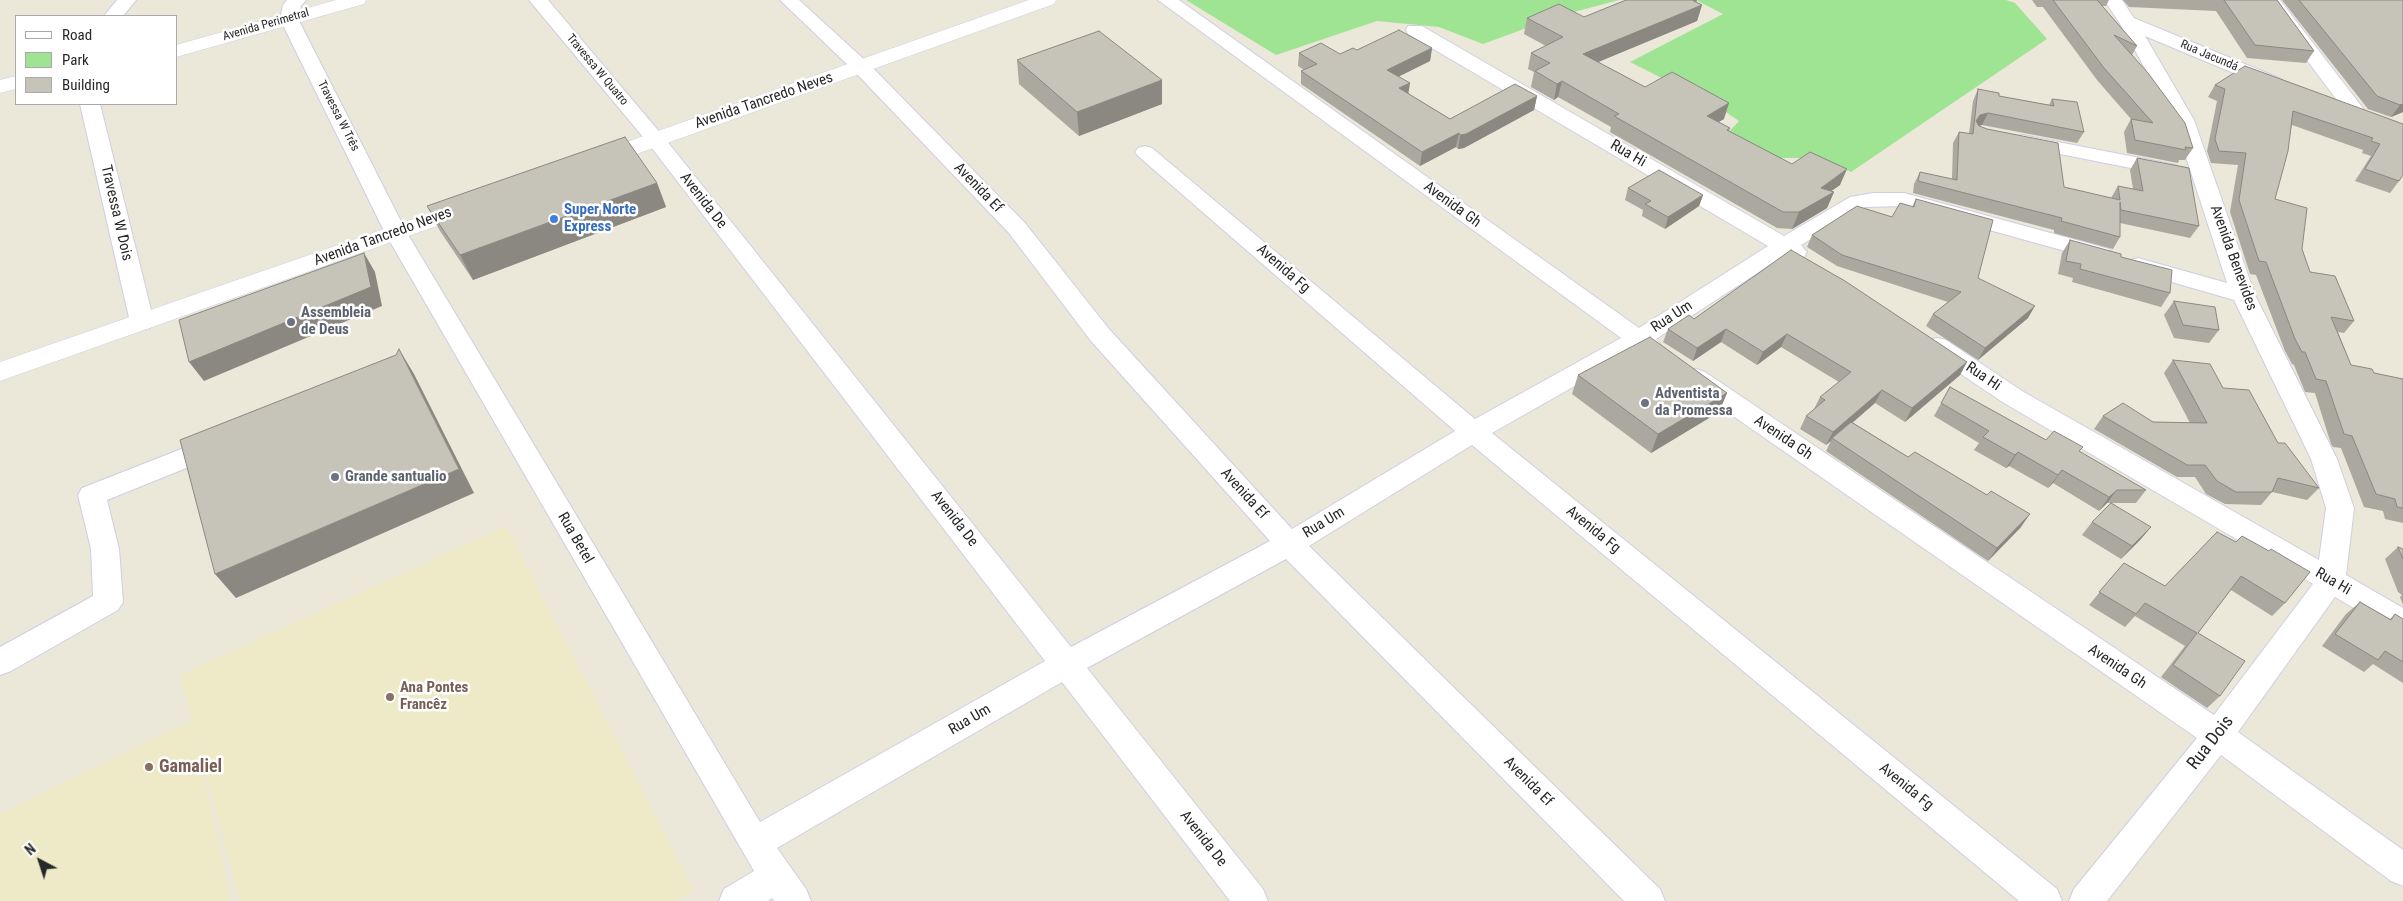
<!DOCTYPE html>
<html>
<head>
<meta charset="utf-8">
<style>
	body { margin:0 }
	#map { position:relative; width:2403px; height:901px; overflow:hidden; background:#ebe7d9; font-family:"Roboto Condensed",sans-serif }
	canvas { display:block }
	.legend { position:absolute; left:15px; top:15px; width:162px; height:90px; box-sizing:border-box; background:#fff; border:1px solid #a9a9a9; margin:0; padding:6px 9px; list-style:none; font-size:15px; color:#282828 }
	.legend li { display:flex; align-items:center; gap:10px; height:25px }
	.legend b { width:25px; border:1px solid #a9a9a9 }
	.north { position:absolute; left:15px; top:836px; width:50px; height:50px; -webkit-text-stroke:4px #fff; paint-order:stroke; rotate:320deg; font-size:14px; font-weight:700; line-height:20px; text-align:center; color:#282828 }
	.north::after { content:''; display:block; margin:auto; width:18px; height:22px; background:#282828; clip-path:polygon(50% 0,100% 100%,50% 72%,0 100%) }
</style>
</head>
<body>
<div id="map">
<canvas width="2403" height="901"></canvas>
<ul class="legend">
<li><b style="height:6px;background:#fff"></b>Road</li>
<li><b style="height:14px;background:#9fe493"></b>Park</li>
<li><b style="height:14px;background:#c6c3b9"></b>Building</li>
</ul>
<div class="north">N</div>
</div>
<script>
const context = document.querySelector('canvas').getContext('2d');
context.lineJoin = 'round';
function paint(path, color) {
  context.fillStyle = color;
  context.fill(path, 'evenodd');
}
function toPath(rows) {
  const path = new Path2D();
  for (const r of rows) {
    path.moveTo(r[0], r[1]);
    for (let i = 2; i < r.length; i += 2) path.lineTo(r[i], r[i + 1]);
  }
  return path;
}
function trace(path, color, width, dash) {
  context.strokeStyle = color;
  context.lineWidth = width;
  context.lineCap = dash ? 'butt' : 'round';
  context.setLineDash(dash || []);
  context.stroke(path);
}
function label(font, color, halo, rows, align = 'center') {
  context.font = font + ' "Roboto Condensed",sans-serif';
  context.lineWidth = 5;
  context.setLineDash([]);
  context.textBaseline = 'middle';
  context.strokeStyle = halo;
  context.fillStyle = color;
  for (const [text, x, y, turn = 0] of rows) {
    context.save();
    context.translate(x, y);
    context.rotate((+turn || 0) * Math.PI / 180);
    context.textAlign = isNaN(turn) ? turn : align;
    if (halo) context.strokeText(text, 0, 0);
    context.fillText(text, 0, 0);
    context.restore();
  }
}
const education = toPath([
	[506,526,694,890,675,901,240,901,195,734,231,901,0,901,0,814,191,720,180,675]
]);
const green = toPath([
	[1186,0,1619,0,1559,16,1483,44,1439,27,1377,21,1276,55],
	[1696,0,2006,0,2015,3,2047,39,1851,172,1821,158,1775,158,1726,135,1739,121,1717,106,1630,62,1723,14]
]);
const street = toPath([
	[117,0,136,0,123,16,104,16,117,0],
	[287,0,306,0,301,6,298,19,407,233,760,822,1045,661,648,143,529,0,548,0,662,135,1071,647,1270,541,1091,341,1009,233,854,71,780,0,799,0,868,63,1025,223,1109,329,1292,529,1455,431,1138,156,1135,152,1138,148,1145,146,1152,148,1475,419,1621,338,1158,0,1179,0,1639,328,1768,246,1408,34,1406,30,1408,26,1422,26,1784,236,1850,197,1873,193,1904,193,2109,249,2112,254,2109,259,2101,261,1903,206,1865,207,1801,245,1807,252,1804,257,1796,259,1785,255,1656,339,1663,348,1660,354,1651,356,1638,350,1492,433,2057,889,2062,901,2019,901,1472,445,1309,546,1660,889,1665,901,1624,901,1286,559,1087,668,1263,889,1268,901,1230,901,1062,682,777,848,806,889,811,901,774,901,772,898,768,901,719,901,724,889,754,871,385,233,280,19,283,5,287,0],
	[2104,0,2122,0,2134,18,2281,79,2284,83,2281,87,2274,89,2267,87,2145,36,2194,120,2255,295,2337,459,2354,508,2346,575,2403,608,2403,634,2393,631,2335,597,2238,732,2403,850,2403,886,2391,881,2221,755,2107,901,2069,901,2074,889,2197,738,1687,384,1684,378,1687,372,1696,369,1705,372,2214,715,2313,584,2004,403,1928,352,1925,346,1928,340,1937,338,1946,340,2022,391,2319,560,2326,508,2311,459,2234,300,2130,270,2127,265,2130,260,2138,258,2227,283,2174,120,2119,22,2104,0],
	[2262,0,2280,0,2365,111,2368,115,2365,119,2358,121,2351,119,2262,0],
	[80,104,100,104,154,322,150,328,142,330,134,328,130,322,80,104],
	[2022,135,2171,164,2178,166,2182,170,2178,174,2171,176,2015,145,2012,141,2015,137,2022,135],
	[217,435,226,438,230,445,226,452,107,500,119,549,123,602,118,610,11,671,0,675,0,647,93,596,91,549,78,495,82,488,217,435]
]);
const secondary = toPath([
	[336,0,366,0,364,4,176,57,176,45,336,0],
	[1029,0,1056,0,1054,4,606,165,598,167,590,165,587,160,590,155,1029,0],
	[16,76,16,89,0,93,0,80,16,76],
	[468,200,476,202,479,207,476,212,0,381,0,362,468,200]
]);
const wall = toPath([
	[2032,0,2109,0,2106,6,2102,6,2137,46,2132,55,2193,148,2185,160,2179,160,2178,163,2127,153,2124,132,2131,119,2097,80,2043,7,2037,7],
	[2123,0,2277,0,2314,51,2306,63,2247,58,2216,11,2129,7],
	[2282,0,2403,0,2403,112,2391,117,2368,109],
	[1696,2,1702,5,1697,21,1598,62,1645,87,1724,119,1718,122,1730,128,1729,131,1792,164,1840,185,1831,191,1834,192,1827,208,1792,229,1777,228,1610,132,1611,127,1558,97,1554,100,1531,87,1534,72,1528,69,1531,53,1546,46,1524,34,1527,18,1584,17],
	[1432,48,1430,61,1399,76,1409,94,1450,119,1537,96,1534,110,1464,148,1458,149,1456,147,1420,166,1301,84,1301,71,1304,70,1298,66,1299,53,1340,54,1357,50],
	[1017,60,1162,80,1162,104,1079,136,1019,84],
	[2215,85,2403,124,2399,181,2390,193,2355,181,2371,156,2362,153,2363,150,2292,125,2275,199,2302,249,2310,272,2354,321,2344,333,2338,332,2351,365,2374,373,2403,379,2403,523,2385,519,2383,511,2364,507,2341,448,2333,447,2331,444,2315,393,2305,392,2294,365,2292,364,2285,351,2256,275,2250,274,2230,212,2238,165,2211,163,2207,151,2217,101,2208,97],
	[1978,89,1999,96,2049,105,2052,99,2084,132,2077,143,1982,125,1979,126,2064,187,2111,198,2118,186,2133,189,2130,170,2137,158,2199,226,2190,238,2120,223,2120,237,2113,249,2054,233,2054,230,1913,193,1914,184,1920,172,1952,179,1953,143,1959,132,1969,134,1973,101],
	[657,183,666,207,473,280,440,231,427,206],
	[1628,188,1703,195,1699,206,1665,229,1642,216,1643,210,1625,200],
	[1916,199,1978,278,2028,318,1978,360,1926,326,1933,314,1948,302,1837,266,1807,247,1812,235,1892,217,1912,207],
	[2070,240,2121,257,2170,293,2161,307,2072,282,2073,278,2058,274,2062,253],
	[2174,301,2219,330,2209,343,2174,338,2164,315],
	[1694,319,1967,362,1960,375,1905,422,1875,403,1852,422,2021,527,1988,561,1826,451,1831,441,1826,445,1800,429,1806,416,1814,409,1820,397,1839,382,1781,347,1757,365,1721,342,1693,361,1663,342,1668,329],
	[2173,360,2223,388,2278,443,2319,488,2307,500,2272,492,2261,505,2225,504,2206,494,2195,477,2177,477,2094,429,2103,416,2153,422,2190,423,2164,373],
	[1578,375,1727,393,1719,412,1651,453,1572,394],
	[1950,387,2046,440,2079,452,2146,490,2136,503,2107,503,2099,511,2053,483,2048,488,2009,466,2006,468,1974,450,1979,443,1934,416],
	[2092,522,2151,527,2140,540,2121,559,2082,535],
	[2217,532,2285,603,2272,616,2231,590,2198,633,2220,696,2207,708,2161,677,2185,646,2135,616,2125,627,2089,605,2124,563,2165,586],
	[2398,547,2403,549,2403,605,2400,597,2402,595,2398,592,2385,559],
	[2360,602,2390,619,2395,614,2403,619,2403,683,2373,664,2364,672,2322,646,2346,614]
]);
const shadedWall = toPath([
	[1690,0,1697,0,1694,8,1702,5,1697,21,1579,70,1583,54],
	[1432,48,1430,61,1386,83,1387,70],
	[1162,80,1162,104,1079,136,1077,112],
	[1562,81,1558,97,1554,100,1557,84],
	[1410,83,1408,96,1399,88],
	[1537,96,1534,110,1464,148,1458,149,1460,135],
	[1729,103,1724,119,1701,132,1707,116],
	[2403,104,2403,112,2391,117,2400,105],
	[1988,113,1982,125,1974,127,1976,121,1980,115],
	[1459,133,1456,147,1420,166,1422,152],
	[1847,169,1840,185,1817,201,1834,192,1827,208,1792,229,1799,212,1821,188],
	[657,183,666,207,473,280,460,255],
	[1703,195,1699,206,1665,229,1668,217],
	[364,253,375,272,382,306,204,381,189,362],
	[2035,306,2028,318,1978,360,1985,348],
	[1726,329,1721,342,1693,361,1697,348],
	[1787,334,1781,347,1757,365,1763,352],
	[399,349,414,374,474,493,236,598,215,574,459,469],
	[1967,362,1960,375,1905,422,1912,408],
	[1882,390,1875,403,1834,439,1832,438,1831,441,1826,445,1833,432],
	[1727,393,1719,412,1651,453,1658,434],
	[2018,452,2009,466,2006,468,2015,455],
	[2062,470,2053,483,2048,488,2058,475],
	[2117,490,2107,503,2099,511,2109,497],
	[2030,514,2021,527,1988,561,1997,548],
	[2151,527,2140,540,2121,559,2132,546]
]);
const building = toPath([
	[1626,0,1692,0,1702,5,1583,54,1645,87,1672,72,1729,103,1707,116,1730,128,1727,130,1792,164,1810,152,1847,169,1821,188,1834,192,1799,212,1783,212,1614,116,1619,114,1562,81,1557,84,1535,71,1550,63,1531,53,1563,37,1527,18,1559,4,1584,17,1626,0],
	[2053,0,2097,0,2137,46,2114,35,2148,73,2185,123,2193,148,2185,147,2186,150,2135,140,2131,119,2153,123,2104,68,2053,0],
	[2224,0,2277,0,2314,51,2255,45,2224,0],
	[2299,0,2403,0,2403,104,2400,105,2377,96,2299,0],
	[1399,30,1432,48,1387,70,1410,83,1399,88,1450,119,1515,84,1537,96,1466,134,1460,135,1459,133,1422,152,1301,71,1317,64,1299,53,1321,43,1340,54,1353,48,1357,50,1399,30],
	[1099,31,1162,80,1077,112,1017,60,1099,31],
	[2245,66,2403,124,2403,175,2399,181,2365,169,2380,144,2371,141,2373,138,2293,111,2288,151,2275,199,2307,208,2302,249,2310,272,2335,276,2354,321,2331,317,2351,365,2372,369,2374,373,2403,379,2403,508,2397,507,2395,499,2376,494,2352,436,2344,434,2343,431,2326,381,2316,379,2305,352,2302,352,2295,339,2266,262,2259,261,2239,200,2246,153,2219,151,2215,139,2225,89,2215,85,2245,66],
	[1978,89,1999,93,1999,96,2054,106,2052,99,2077,102,2084,132,1988,113,1980,115,1976,121,1979,126,1987,129,2058,143,2064,187,2120,200,2118,186,2143,191,2137,158,2189,168,2199,226,2121,210,2120,202,2120,237,2061,221,2062,218,1918,181,1920,172,1957,180,1959,132,1973,134,1978,89],
	[625,137,657,183,460,255,427,206,625,137],
	[1659,170,1703,195,1668,217,1645,204,1651,201,1628,188,1659,170],
	[1916,199,1993,220,1978,278,2035,306,1985,348,1933,314,1961,292,1842,255,1812,235,1857,206,1892,217,1900,203,1914,207,1916,199],
	[2070,240,2121,254,2121,257,2172,270,2170,293,2080,269,2081,264,2066,261,2070,240],
	[1791,250,1845,281,1967,362,1912,408,1882,390,1833,432,1806,416,1825,400,1820,397,1851,372,1787,334,1763,352,1726,329,1697,348,1668,329,1689,315,1694,319,1791,250],
	[364,253,371,287,189,362,179,320,364,253],
	[2174,301,2215,307,2219,330,2183,325,2174,301],
	[1650,337,1727,393,1658,434,1578,375,1650,337],
	[399,349,459,469,215,574,180,440,396,355,399,349],
	[2173,360,2210,364,2223,388,2249,390,2278,443,2285,443,2319,488,2278,478,2272,492,2236,492,2217,481,2205,465,2187,465,2103,416,2123,403,2153,422,2207,423,2173,360],
	[1950,387,2046,440,2054,431,2083,447,2079,451,2146,490,2117,490,2109,497,2062,470,2058,475,2018,452,2015,455,1983,437,1989,431,1941,403,1950,387],
	[1851,422,1908,457,1915,452,1987,495,1991,491,2030,514,1997,548,1832,438,1851,422],
	[2111,503,2151,527,2132,546,2092,522,2111,503],
	[2217,532,2236,542,2242,536,2269,551,2271,549,2310,572,2285,603,2241,576,2198,633,2245,661,2220,696,2173,665,2197,633,2145,603,2136,614,2099,592,2124,563,2165,586,2217,532],
	[2398,547,2403,549,2403,559,2398,547],
	[2360,602,2391,620,2395,614,2403,619,2403,662,2385,651,2378,660,2335,634,2360,602]
]);
const markers = [
	[554,219,5,"#3f7fe0"],
	[291,322,5,"#6b7280"],
	[1645,403,5,"#6b7280"],
	[335,477,5,"#6b7280"],
	[390,697,5,"#8d6e63"],
	[149,767,5,"#8d6e63"]
];
const farStreetnames = [
	["Avenida Perimetral",266,25,-16],
	["Rua Jacundá",2209,56,23],
	["Travessa W Quatro",597,70,50],
	["Travessa W Três",338,116,63]
];
const streetNames = [
	["Avenida Tancredo Neves",764,101,-19],
	["Rua Hi",1628,154,30],
	["Avenida Ef",978,188,46],
	["Avenida De",703,201,52],
	["Avenida Gh",1452,205,36],
	["Travessa W Dois",116,213,77],
	["Avenida Tancredo Neves",383,237,-20],
	["Avenida Benevides",2233,258,70],
	["Avenida Fg",1283,269,41],
	["Rua Um",1672,317,-33],
	["Rua Hi",1983,377,34],
	["Avenida Gh",1783,438,34],
	["Avenida Ef",1244,494,48],
	["Avenida De",954,519,52],
	["Rua Um",1324,523,-31],
	["Avenida Fg",1593,530,39],
	["Rua Betel",575,538,60],
	["Rua Hi",2333,582,30],
	["Avenida Gh",2117,667,34],
	["Rua Um",970,720,-30],
	["Avenida Ef",1528,782,45],
	["Avenida Fg",1906,787,39],
	["Avenida De",1203,839,52]
];
const shopNames = [
	["Super Norte",564,210],
	["Express",564,227]
];
const worshipNames = [
	["Assembleia",301,313],
	["de Deus",301,330],
	["Adventista",1655,394],
	["da Promessa",1655,411],
	["Grande santualio",345,477]
];
const educationNames = [
	["Ana Pontes",400,688],
	["Francêz",400,705]
];
const nearStreetnames = [
	["Rua Dois",2211,743,-52]
];
const nearEducationnames = [
	["Gamaliel",159,767]
];
paint(education, '#eee9c7');
paint(green, '#9fe493');
trace(street, '#cecee2', 2);
trace(secondary, '#cecee2', 1);
paint(street, '#fff');
paint(secondary, '#fff');
paint(wall, '#aaa89f');
paint(shadedWall, '#8b8882');
paint(building, '#c6c3b9');
trace(building, '#8b8882', 1);
for (const [x, y, r, color] of markers) {
  const dot = new Path2D();
  dot.arc(x, y, r, 0, 2 * Math.PI);
  context.fillStyle = color;
  context.fill(dot);
  trace(dot, '#fff', 2);
}
label('12px', '#282828', '#fff', farStreetnames);
label('15px', '#282828', '#fff', streetNames);
label('bold 15px', '#366cbe', '#fff', shopNames, 'left');
label('bold 15px', '#5b616d', '#fff', worshipNames, 'left');
label('bold 15px', '#785e54', '#fff', educationNames, 'left');
label('18px', '#282828', '#fff', nearStreetnames);
label('bold 18px', '#785e54', '#fff', nearEducationnames, 'left');
</script>
</body>
</html>
